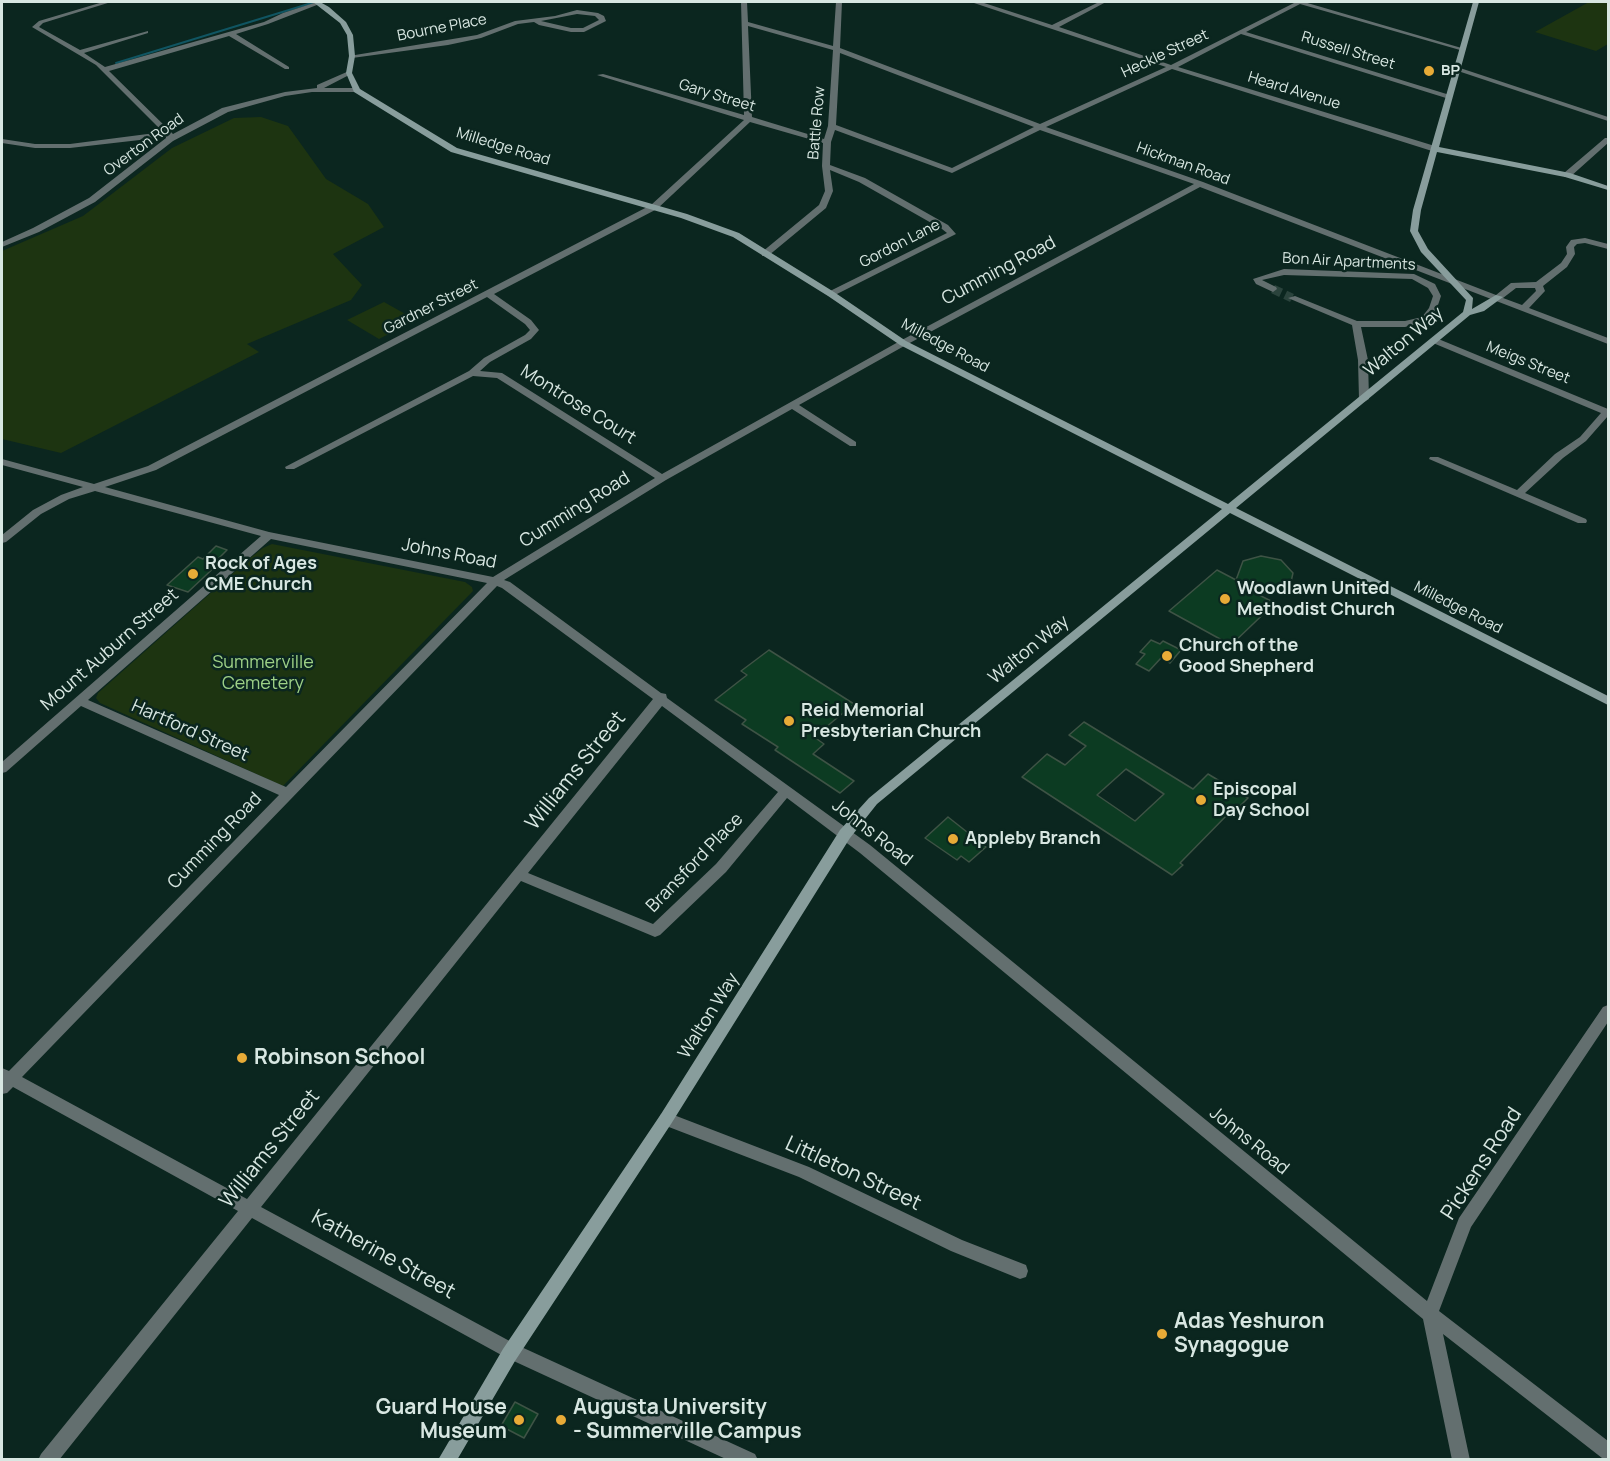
<!DOCTYPE html>
<html>
<head>
<meta charset="utf-8">
<style>
	body { margin:0 }
	#map { position:relative; width:1610px; height:1461px; overflow:hidden; background:#0b261f; font-family:Manrope,sans-serif }
	canvas { display:block }
	.frame { position:absolute; inset:0; border:3px solid #d8e7e2; pointer-events:none }
</style>
</head>
<body>
<div id="map">
<canvas width="1610" height="1461"></canvas>
<div class="frame"></div>
</div>
<script>
const context = document.querySelector('canvas').getContext('2d');
context.lineJoin = 'round';
function paint(path, color) {
  context.fillStyle = color;
  context.fill(path, 'evenodd');
}
function toPath(rows) {
  const path = new Path2D();
  for (const r of rows) {
    path.moveTo(r[0], r[1]);
    for (let i = 2; i < r.length; i += 2) path.lineTo(r[i], r[i + 1]);
  }
  return path;
}
function trace(path, color, width, dash) {
  context.strokeStyle = color;
  context.lineWidth = width;
  context.lineCap = dash ? 'butt' : 'round';
  context.setLineDash(dash || []);
  context.stroke(path);
}
function label(font, color, halo, rows, align = 'center') {
  context.font = font + ' Manrope,sans-serif';
  context.lineWidth = 5;
  context.setLineDash([]);
  context.textBaseline = 'middle';
  context.strokeStyle = halo;
  context.fillStyle = color;
  for (const [text, x, y, turn = 0] of rows) {
    context.save();
    context.translate(x, y);
    context.rotate((+turn || 0) * Math.PI / 180);
    context.textAlign = isNaN(turn) ? turn : align;
    if (halo) context.strokeText(text, 0, 0);
    context.fillText(text, 0, 0);
    context.restore();
  }
}
const green = toPath([
	[1589,2,1608,2,1608,44,1596,51,1535,32],
	[261,117,288,126,326,179,368,204,384,227,333,254,362,285,351,300,247,344,259,352,61,453,2,439,2,251,83,216,172,148,234,118],
	[384,302,416,320,379,339,347,320],
	[272,544,465,582,472,587,473,591,283,786,100,703,96,698,98,693,249,559,263,548]
]);
const stream = toPath([
	[116,63,315,2]
]);
const building = toPath([
	[216,546,227,550,215,562,219,563,188,592,167,585,198,557,203,559,216,546],
	[1261,556,1281,560,1293,573,1290,586,1257,594,1275,603,1231,645,1169,611,1217,570,1236,580,1243,561,1261,556],
	[1151,640,1160,644,1163,641,1181,650,1170,663,1161,658,1149,671,1136,664,1145,654,1140,652,1151,640],
	[769,650,854,704,814,737,824,744,813,754,854,781,840,793,775,750,778,747,742,724,746,720,715,700,747,675,741,671,769,650],
	[1084,722,1193,789,1208,774,1248,798,1234,812,1231,811,1180,863,1183,865,1172,875,1022,777,1047,754,1065,765,1086,746,1069,735,1084,722],
	[1126,769,1164,794,1135,821,1097,795,1126,769],
	[948,817,986,847,969,862,961,856,957,860,925,838,948,817],
	[515,1402,538,1414,524,1438,501,1426,515,1402]
]);
const streetTunnel = toPath([
	[1273,289,1292,298]
]);
const street = toPath([
	[103,2,111,2,43,23,39,27,80,50,148,31,148,33,84,53,105,67,264,22,283,13,317,2,322,3,268,24,236,34,289,67,289,69,285,69,229,36,109,71,173,134,222,108,285,92,317,88,317,85,349,71,351,72,351,74,324,88,357,88,361,90,357,92,312,92,285,96,228,112,173,141,95,202,39,232,2,247,2,242,33,228,89,198,166,138,166,137,70,148,35,148,2,143,2,139,35,144,70,144,163,132,96,65,32,27,39,21,103,2],
	[741,2,747,2,748,22,833,46,836,2,842,2,840,48,1040,124,1166,67,974,3,973,2,981,2,1052,25,1099,2,1106,2,1059,27,1171,65,1296,2,1304,2,1465,49,1460,50,1300,4,1246,32,1453,96,1446,98,1241,34,1178,67,1438,147,1438,151,1432,151,1172,69,1046,127,1203,182,1496,295,1511,283,1536,282,1561,263,1567,254,1566,247,1571,240,1585,238,1608,244,1608,249,1585,243,1577,244,1574,247,1575,254,1567,267,1543,286,1545,291,1529,308,1608,338,1608,344,1200,187,906,345,799,405,856,442,856,446,850,446,792,409,666,480,504,580,510,582,661,693,666,694,667,698,870,845,1427,1301,1459,1218,1603,1007,1608,1005,1608,1022,1471,1227,1439,1311,1608,1441,1608,1460,1602,1458,1443,1334,1470,1460,1452,1460,1423,1319,860,853,787,798,726,872,660,935,655,937,521,881,261,1207,517,1345,755,1454,758,1460,728,1460,505,1357,252,1218,59,1460,38,1460,41,1454,238,1211,13,1087,7,1093,2,1094,2,1068,9,1071,279,795,81,706,6,772,2,773,2,762,261,536,95,491,69,499,41,514,6,542,2,543,2,535,33,510,61,495,83,487,2,465,2,459,94,484,148,466,651,205,744,120,597,75,603,74,744,115,741,2],
	[748,26,833,50,828,126,824,139,752,117,748,26],
	[840,53,1034,127,952,168,836,125,840,53],
	[750,122,823,143,822,166,825,191,819,205,762,252,762,256,768,256,826,208,833,191,830,170,859,182,942,229,947,233,828,292,827,294,831,297,956,234,948,225,865,178,830,165,831,142,835,130,952,173,1040,130,1194,184,900,341,662,474,502,373,480,371,490,362,531,339,539,330,531,320,494,294,657,209,750,122],
	[1516,288,1535,288,1536,291,1522,305,1503,298,1516,288],
	[487,297,525,324,530,330,525,335,484,358,469,371,285,467,286,469,294,469,473,376,497,378,655,478,493,577,269,532,105,487,156,470,487,297],
	[271,539,487,583,286,787,88,700,271,539],
	[497,586,502,588,653,699,247,1199,22,1077,497,586],
	[662,706,778,792,716,864,653,924,528,873,662,706],
	[577,10,598,13,604,16,606,21,584,32,571,32,539,25,534,22,518,24,481,38,448,45,352,58,349,56,477,35,515,21,555,16,577,10],
	[577,14,595,16,599,20,583,28,571,28,541,21,577,14],
	[1457,67,1608,117,1608,121,1455,70,1455,68,1457,67],
	[1605,138,1608,138,1608,143,1570,177,1564,177,1564,173,1605,138],
	[1284,269,1414,274,1435,284,1441,296,1437,308,1428,321,1405,327,1361,327,1368,360,1369,399,1364,402,1359,399,1358,360,1352,325,1288,298,1295,296,1357,321,1405,321,1422,317,1429,308,1433,296,1428,288,1412,279,1284,275,1262,280,1276,287,1277,289,1273,292,1256,284,1253,279,1284,269],
	[1436,338,1608,409,1608,416,1586,441,1563,458,1525,493,1586,519,1587,521,1586,523,1578,523,1429,459,1430,457,1438,457,1517,490,1555,454,1580,437,1601,413,1433,343,1431,341,1436,338],
	[666,1112,809,1167,962,1240,1026,1265,1028,1271,1026,1277,1020,1279,951,1251,799,1177,661,1124,659,1119,661,1114,666,1112]
]);
const secondary = toPath([
	[313,2,320,2,329,7,346,22,353,35,355,56,352,73,360,89,457,148,687,214,739,233,834,292,906,341,1228,504,1463,312,1466,300,1421,252,1410,231,1413,210,1473,2,1479,2,1439,147,1570,173,1608,186,1608,190,1565,177,1437,152,1421,210,1418,231,1428,249,1473,298,1472,309,1496,295,1503,297,1484,311,1470,315,1236,508,1608,696,1608,705,1230,513,877,804,850,838,671,1124,515,1361,457,1460,438,1460,503,1349,661,1114,840,830,869,798,1222,509,900,345,828,296,733,237,681,218,451,152,354,92,346,73,349,56,347,35,340,23,313,2]
]);
const markers = [
	[1429,71,6,"#e8ab37"],
	[193,574,6,"#e8ab37"],
	[1225,599,6,"#e8ab37"],
	[1167,656,6,"#e8ab37"],
	[789,721,6,"#e8ab37"],
	[1201,800,6,"#e8ab37"],
	[953,839,6,"#e8ab37"],
	[242,1058,6,"#e8ab37"],
	[1162,1334,6,"#e8ab37"],
	[519,1420,6,"#e8ab37"],
	[561,1420,6,"#e8ab37"]
];
const farStreetnames = [
	["Bourne Place",442,28,-11],
	["Russell Street",1348,51,17],
	["Heckle Street",1165,54,-25],
	["Heard Avenue",1294,91,17],
	["Gary Street",717,96,17],
	["Battle Row",817,123,-85],
	["Overton Road",144,145,-36],
	["Milledge Road",503,147,17],
	["Hickman Road",1183,164,20],
	["Gordon Lane",900,244,-27],
	["Bon Air Apartments",1349,262,3],
	["Gardner Street",431,307,-27],
	["Milledge Road",945,346,28],
	["Meigs Street",1528,363,22],
	["Milledge Road",1458,608,27]
];
const farPoinames = [
	["BP",1441,71]
];
const streetNames = [
	["Cumming Road",999,271,-28],
	["Walton Way",1404,342,-40],
	["Montrose Court",578,405,32],
	["Cumming Road",575,510,-32],
	["Johns Road",449,554,11],
	["Mount Auburn Street",110,650,-41],
	["Walton Way",1029,650,-39],
	["Hartford Street",190,731,24],
	["Johns Road",872,833,38],
	["Cumming Road",215,841,-46],
	["Bransford Place",695,863,-46],
	["Walton Way",709,1016,-58],
	["Johns Road",1249,1141,39]
];
const poiNames = [
	["Rock of Ages",205,564],
	["CME Church",205,585],
	["Woodlawn United",1237,589],
	["Methodist Church",1237,610],
	["Church of the",1179,646],
	["Good Shepherd",1179,667],
	["Reid Memorial",801,711],
	["Presbyterian Church",801,732],
	["Episcopal",1213,790],
	["Day School",1213,811],
	["Appleby Branch",965,839]
];
const parkNames = [
	["Summerville",263,663],
	["Cemetery",263,684]
];
const nearStreetnames = [
	["Williams Street",576,771,-51],
	["Williams Street",270,1149,-51],
	["Pickens Road",1482,1164,-57],
	["Littleton Street",853,1174,25],
	["Katherine Street",383,1255,29]
];
const nearPoinames = [
	["Robinson School",254,1058],
	["Adas Yeshuron",1174,1322],
	["Synagogue",1174,1346],
	["Guard House",507,1408,"right"],
	["Museum",507,1432,"right"],
	["Augusta University",573,1408],
	["- Summerville Campus",573,1432]
];
paint(green, '#1d3411');
trace(stream, '#105562', 2);
paint(building, '#0c3b22');
trace(building, '#3e5345', 1.5);
trace(streetTunnel, '#2a433c', 9, [9, 4.5]);
paint(street, '#636f6f');
paint(secondary, '#889d9c');
for (const [x, y, r, color] of markers) {
  const dot = new Path2D();
  dot.arc(x, y, r, 0, 2 * Math.PI);
  context.fillStyle = color;
  context.fill(dot);
  trace(dot, '#0b261f', 2);
}
label('15px', '#d8e7e2', '#0b261f', farStreetnames);
label('bold 15px', '#d8e7e2', '#0b261f', farPoinames, 'left');
label('18px', '#d8e7e2', '#0b261f', streetNames);
label('bold 18px', '#d8e7e2', '#0b261f', poiNames, 'left');
label('18px', '#9dd086', '#0b261f', parkNames);
label('21px', '#d8e7e2', '#0b261f', nearStreetnames);
label('bold 21px', '#d8e7e2', '#0b261f', nearPoinames, 'left');
</script>
</body>
</html>
